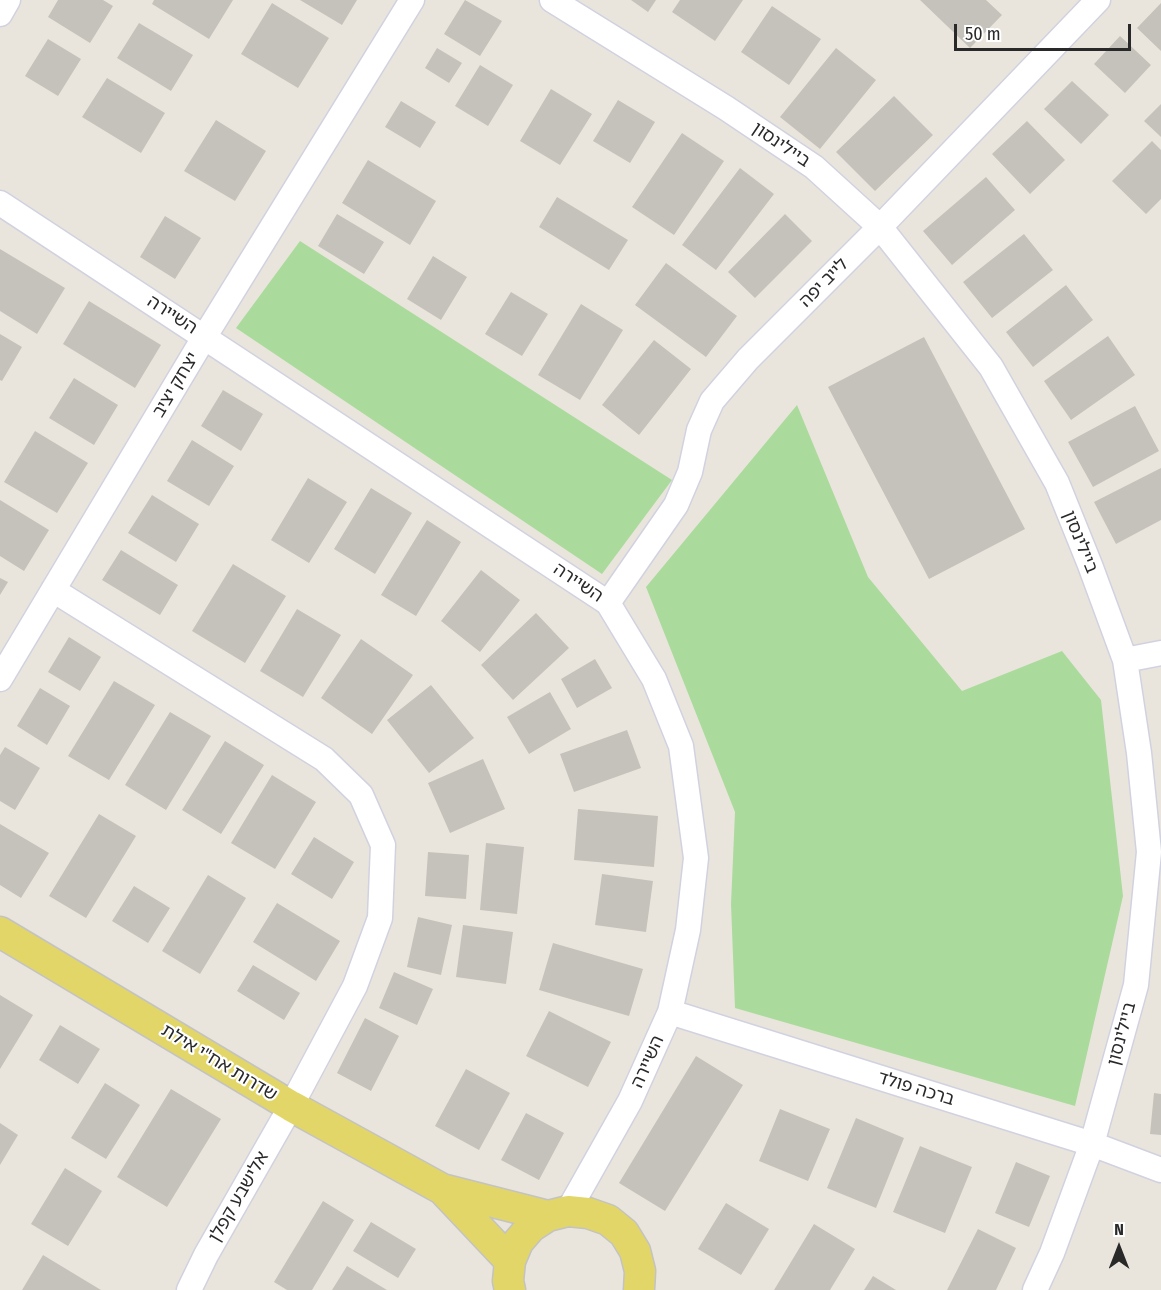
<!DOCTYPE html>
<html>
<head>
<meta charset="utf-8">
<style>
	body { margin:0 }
	#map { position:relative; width:1161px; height:1290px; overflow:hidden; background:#eae5dc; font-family:"Fira Sans Condensed",sans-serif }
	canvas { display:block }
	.north { position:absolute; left:1089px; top:1218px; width:60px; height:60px; -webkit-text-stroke:4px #fff; paint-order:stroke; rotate:0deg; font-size:16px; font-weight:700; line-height:24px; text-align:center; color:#292929 }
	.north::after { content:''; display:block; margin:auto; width:21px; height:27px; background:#292929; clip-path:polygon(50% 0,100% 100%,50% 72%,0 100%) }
	.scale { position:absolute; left:954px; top:24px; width:177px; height:27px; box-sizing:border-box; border:3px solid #292929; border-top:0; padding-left:8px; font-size:18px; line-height:21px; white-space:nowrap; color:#292929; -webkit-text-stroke:4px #fff; paint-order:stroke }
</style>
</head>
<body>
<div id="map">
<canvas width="1161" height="1290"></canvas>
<div class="north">N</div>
<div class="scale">50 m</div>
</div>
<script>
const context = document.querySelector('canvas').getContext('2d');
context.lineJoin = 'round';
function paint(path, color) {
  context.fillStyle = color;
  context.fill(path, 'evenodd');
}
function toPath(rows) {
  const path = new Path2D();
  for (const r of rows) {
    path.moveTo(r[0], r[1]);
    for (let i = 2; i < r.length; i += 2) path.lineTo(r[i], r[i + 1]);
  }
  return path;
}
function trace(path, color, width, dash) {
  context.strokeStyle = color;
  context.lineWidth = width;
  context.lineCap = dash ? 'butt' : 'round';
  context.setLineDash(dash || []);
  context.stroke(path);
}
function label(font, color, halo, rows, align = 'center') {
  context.font = font + ' "Fira Sans Condensed","Noto Sans Hebrew",sans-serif';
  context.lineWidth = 4.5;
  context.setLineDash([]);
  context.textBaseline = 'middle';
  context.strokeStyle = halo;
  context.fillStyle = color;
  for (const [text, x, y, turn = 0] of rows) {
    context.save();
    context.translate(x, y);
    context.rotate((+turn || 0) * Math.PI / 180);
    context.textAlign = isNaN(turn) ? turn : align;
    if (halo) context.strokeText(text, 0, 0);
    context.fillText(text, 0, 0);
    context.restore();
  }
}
const green = toPath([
	[300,241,672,480,602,574,236,328],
	[797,405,868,577,962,691,1062,651,1101,700,1123,896,1075,1106,735,1008,731,904,735,812,646,587]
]);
const building = toPath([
	[58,0,103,0,113,6,90,43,48,17],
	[154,0,233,0,209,39,152,4],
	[300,0,357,0,342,25],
	[465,0,502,21,480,56,444,34],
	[631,0,656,0,648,12],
	[680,0,743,0,715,41,672,12],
	[920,0,986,0,1002,15,970,48],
	[272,3,329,38,298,88,241,54],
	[1161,3,1161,51,1137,28],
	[772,6,821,39,789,85,741,52],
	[139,23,193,55,171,91,117,58],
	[1120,36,1151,65,1125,93,1094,64],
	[48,39,81,59,58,96,25,76],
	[437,48,462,63,449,83,425,68],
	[836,48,876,80,820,149,780,117],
	[480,65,513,85,488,126,455,106],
	[107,78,165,113,141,153,82,117],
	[1072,81,1109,115,1081,144,1044,109],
	[551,89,592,114,560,165,520,141],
	[894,96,933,135,875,191,836,152],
	[618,100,655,122,630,163,593,141],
	[401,101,436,122,420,148,385,127],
	[1161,104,1161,137,1144,121],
	[216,120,266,151,235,201,184,171],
	[1027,121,1065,160,1030,194,992,154],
	[682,133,724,161,674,235,632,207],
	[1152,141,1161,150,1161,199,1146,214,1112,181],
	[368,160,436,201,410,245,342,203],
	[740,168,774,194,716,270,682,245],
	[986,177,1015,210,952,265,923,231],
	[557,197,628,240,609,270,539,227],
	[337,214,384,242,364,274,318,246],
	[785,214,812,241,755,298,728,272],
	[165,216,201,238,175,279,140,257],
	[1024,234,1053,270,992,318,963,282],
	[0,249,65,288,37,334,0,311],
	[433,256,467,277,441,320,407,299],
	[666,263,737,316,706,357,635,305],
	[1066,285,1093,320,1033,367,1006,332],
	[511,292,548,314,522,356,485,334],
	[89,301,161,345,135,388,63,344],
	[581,304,623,330,580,400,538,375],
	[0,334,22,347,2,381,0,380],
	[1108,336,1135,375,1071,420,1044,381],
	[924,337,1025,529,929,579,828,387],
	[654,340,691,369,639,435,602,405],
	[74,378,118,405,94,445,49,418],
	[223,390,263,414,241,451,201,426],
	[1135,406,1159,451,1093,487,1068,442],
	[35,431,88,463,57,513,4,482],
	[192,440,234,466,209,506,167,481],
	[1161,468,1161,520,1116,544,1094,502],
	[308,478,347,502,309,563,271,540],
	[371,488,412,513,375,574,334,549],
	[152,495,199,524,176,562,128,533],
	[0,500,49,530,24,571,0,556],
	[427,520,461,542,416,616,381,595],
	[121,550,178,585,160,615,102,580],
	[233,564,286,596,245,663,192,631],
	[481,570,520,600,480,652,441,621],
	[0,578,8,582,0,595],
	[297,609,341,635,303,697,260,671],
	[536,613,569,648,513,700,481,665],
	[69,637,101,657,80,691,48,672],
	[361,639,413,675,372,734,321,698],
	[595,659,612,688,577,708,561,679],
	[114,681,155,705,109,780,68,756],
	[431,685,474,738,429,773,387,720],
	[40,688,70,706,47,745,17,726],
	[550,692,571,729,529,754,507,717],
	[170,712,211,736,166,810,125,785],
	[627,730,641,768,574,792,560,754],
	[225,741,264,765,221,834,182,810],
	[5,747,40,768,15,810,0,801,0,755],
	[483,759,505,809,450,833,428,783],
	[272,775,316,802,275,869,231,843],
	[578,809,658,816,654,867,574,860],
	[99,814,136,836,86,918,49,896],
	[0,824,49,853,21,898,0,885],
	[314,837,354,862,332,899,291,874],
	[486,843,524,847,517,914,480,910],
	[428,852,469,855,466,899,425,896],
	[602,874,653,881,646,932,595,925],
	[208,875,246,898,200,974,162,951],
	[134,886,170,908,148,943,112,921],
	[277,903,340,941,316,981,253,942],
	[418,917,452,925,441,975,407,967],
	[463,925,513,932,506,984,456,977],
	[553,943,643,969,629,1016,539,990],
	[253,965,300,993,284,1020,237,991],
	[394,972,433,989,417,1025,379,1008],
	[0,995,33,1015,0,1069],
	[549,1011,611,1042,588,1087,526,1056],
	[365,1018,399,1036,371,1091,337,1073],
	[60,1025,100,1049,78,1084,39,1060],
	[696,1056,743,1085,665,1211,619,1183],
	[466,1069,510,1093,479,1150,435,1126],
	[105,1083,140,1105,106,1159,71,1138],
	[171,1089,221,1119,167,1207,117,1177],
	[1154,1093,1161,1094,1161,1135,1150,1134],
	[780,1109,830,1129,808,1181,759,1161],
	[526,1113,564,1133,539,1180,501,1160],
	[856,1118,904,1138,876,1208,827,1188],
	[0,1123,18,1135,0,1165],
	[920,1146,972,1167,945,1233,893,1212],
	[1016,1162,1050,1176,1029,1227,995,1213],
	[65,1168,102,1191,68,1246,31,1224],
	[323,1201,354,1220,312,1290,287,1290,274,1282],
	[726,1203,769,1229,741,1275,698,1249],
	[371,1222,416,1249,398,1278,353,1251],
	[814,1224,855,1249,830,1290,774,1290],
	[978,1229,1016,1248,996,1290,947,1290],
	[43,1255,101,1290,22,1290],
	[347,1266,387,1290,332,1290],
	[873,1276,896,1290,864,1290]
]);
const minor = toPath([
	[552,0,726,108,814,167,880,227,991,367,1057,483,1090,565,1125,660,1139,753,1149,852,1136,985,1092,1144,1052,1253,1035,1290],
	[0,14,8,0],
	[0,203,608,603,654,679,681,746,696,858,688,930,670,1012,630,1101,568,1211],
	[53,590,324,759,361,795,383,845,380,918,355,986,291,1106,206,1255,189,1290],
	[608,603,676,505,690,472,699,430,712,401,748,359,880,227,1098,0],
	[1125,660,1161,653],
	[0,679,205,336,412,0],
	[670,1012,1092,1144,1161,1170]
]);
const major = toPath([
	[0,932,291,1106,442,1189,548,1216],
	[442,1189,510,1261],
	[510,1290,508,1281,510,1261,518,1242,531,1227,548,1216,568,1211,588,1213,608,1220,624,1233,635,1251,640,1271,639,1290]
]);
const streetNames = [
	["ביילינסון",781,145,34],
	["לייב יפה",824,283,-45],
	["השיירה",172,315,33],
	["יצחק יציב",176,385,-59],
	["ביילינסון",1080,542,68],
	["השיירה",578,583,34],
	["ביילינסון",1122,1034,-75],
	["השיירה",648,1062,-66],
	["שדרות אח\"י אילת",219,1063,31],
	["ברכה פולד",916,1089,17],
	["אלישבע קפלן",239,1197,-60]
];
paint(green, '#aadb9d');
paint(building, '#c5c2bb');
trace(minor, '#d1d2e0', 27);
trace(major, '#c3c3c3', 33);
trace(minor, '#fff', 24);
trace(major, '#e2d668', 30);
label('18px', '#292929', '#fff', streetNames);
</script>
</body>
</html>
